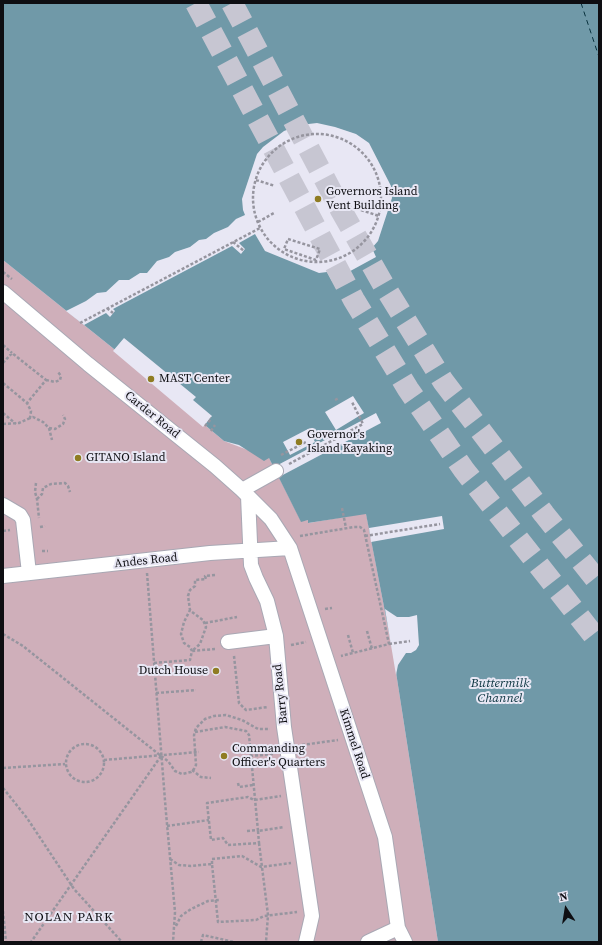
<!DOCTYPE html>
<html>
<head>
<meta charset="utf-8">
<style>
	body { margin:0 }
	#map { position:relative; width:602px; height:945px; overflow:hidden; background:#e8e7f4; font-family:"Source Serif 4",serif }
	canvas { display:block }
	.frame { position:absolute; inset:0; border:4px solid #0e0e12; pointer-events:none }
	.north { position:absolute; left:546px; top:889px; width:40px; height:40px; -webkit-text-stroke:3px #e8e7f4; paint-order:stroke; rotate:348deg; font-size:11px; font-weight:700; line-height:16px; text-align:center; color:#0e0e12 }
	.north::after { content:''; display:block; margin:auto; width:14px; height:18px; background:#0e0e12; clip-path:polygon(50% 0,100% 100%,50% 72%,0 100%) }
</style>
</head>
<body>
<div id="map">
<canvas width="602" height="945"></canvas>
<div class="frame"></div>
<div class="north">N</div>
</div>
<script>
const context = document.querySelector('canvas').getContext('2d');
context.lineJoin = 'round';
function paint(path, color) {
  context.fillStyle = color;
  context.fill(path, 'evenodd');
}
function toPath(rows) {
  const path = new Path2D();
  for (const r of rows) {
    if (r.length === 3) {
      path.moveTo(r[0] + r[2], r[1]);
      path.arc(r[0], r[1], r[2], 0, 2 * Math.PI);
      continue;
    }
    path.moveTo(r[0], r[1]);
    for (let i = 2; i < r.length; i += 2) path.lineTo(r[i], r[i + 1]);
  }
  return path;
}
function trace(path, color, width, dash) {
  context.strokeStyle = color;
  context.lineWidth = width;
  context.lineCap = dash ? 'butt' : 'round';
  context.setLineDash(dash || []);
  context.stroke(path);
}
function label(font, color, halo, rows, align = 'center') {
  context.font = font + ' "Source Serif 4",serif';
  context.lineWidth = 4;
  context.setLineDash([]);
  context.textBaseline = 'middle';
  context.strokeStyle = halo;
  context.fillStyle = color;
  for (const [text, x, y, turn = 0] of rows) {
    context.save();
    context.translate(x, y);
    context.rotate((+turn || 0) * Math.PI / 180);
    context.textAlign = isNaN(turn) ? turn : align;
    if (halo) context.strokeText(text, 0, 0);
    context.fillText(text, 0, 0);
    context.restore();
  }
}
const green = toPath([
	[3,260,114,349,224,441,269,458,301,521,308,520,309,523,366,513,393,653,438,942,3,942]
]);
const water = toPath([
	[3,3,599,3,599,942,438,942,393,653,366,514,308,523,308,520,301,522,269,458,264,461,239,445,224,441,114,349,3,260]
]);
const pier = toPath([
	[317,123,335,127,356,134,369,143,391,186,392,198,378,241,372,248,376,257,332,281,327,272,319,273,265,251,255,234,239,243,245,249,241,254,232,246,113,309,115,311,110,317,106,313,84,325,66,311,86,301,97,293,106,292,119,280,129,280,140,273,147,273,157,261,169,257,175,252,190,247,199,240,206,239,214,233,228,227,236,219,245,215,243,210,242,199,257,154,263,147,284,131,300,125],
	[124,338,196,397,193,400,212,416,203,427,113,351],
	[353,396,364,413,336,430,325,412],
	[376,413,381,423,279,477,274,467],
	[308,429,315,442,290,455,283,442],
	[442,516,444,529,371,542,369,528],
	[385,609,397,617,409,617,417,615,419,645,416,650,411,653,406,653,398,665,396,675]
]);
const ferry = toPath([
	[581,3,599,57]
]);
const highwayTunnel = toPath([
	[196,3,354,300,408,389,464,470,599,642],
	[232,3,341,210,383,284,443,381,544,514,599,583]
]);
const path = toPath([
	[317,198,64],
	[256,180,275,186],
	[361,210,379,216],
	[258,222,274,213],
	[288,239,320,249,316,260,284,249,288,239],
	[233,242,244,251],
	[3,272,12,279],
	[107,308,113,313],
	[80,323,260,228],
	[3,345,12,353],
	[3,363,12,353,46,380,27,403],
	[46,380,55,382,60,380,61,376,58,372],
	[3,383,27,403,31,411,30,418,33,417,43,422,49,428,52,440],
	[335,400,339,398],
	[3,413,16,424],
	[3,424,19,423,30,418],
	[205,426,211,419,210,418],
	[49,428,55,429,63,424,65,419,63,415],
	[211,431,215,425],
	[281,455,306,442],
	[289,464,363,424,352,402],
	[36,483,35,492,37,499,39,518],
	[37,499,42,494,43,488,51,484,65,483,68,486,70,492],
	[342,508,346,528],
	[40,527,45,526],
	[3,531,10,530],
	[300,536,354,527,360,527,364,530,389,644,341,656],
	[365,536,440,524],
	[42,551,48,551],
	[147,573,166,813,175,912,173,942],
	[215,575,205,576,206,579,195,580,195,586,190,590,188,596,190,610,192,612,203,620,206,627,200,644,192,651,215,649],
	[325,609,332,608],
	[205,623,237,617],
	[367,631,372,649],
	[3,634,23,646,161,756,31,942],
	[348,635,353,653],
	[389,644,410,641],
	[291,645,306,642],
	[234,656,239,703,246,710,268,707],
	[154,663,190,660,192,651,190,647,184,643,181,634,184,622,190,610],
	[156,693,196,690],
	[195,732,225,727,246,731,249,735,258,831,284,827],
	[85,763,19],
	[302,745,338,740],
	[161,756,168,761,175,771,182,774,191,772,194,769,196,765,194,735,196,728,205,719,214,716,226,715,242,720,258,729,270,729],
	[250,756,274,754],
	[104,760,199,752],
	[3,768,65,764],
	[192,770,201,777,211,778],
	[238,783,239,787,253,785],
	[3,788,27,818,74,889,122,942],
	[167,826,209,820],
	[247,831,257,830],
	[258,831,259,843,228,845,223,838,211,840,207,803,248,797,254,800,281,796],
	[259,843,268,915,266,942],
	[170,859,179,865,191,866,212,864,218,922,256,920,264,916,297,912],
	[212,864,212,859,242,856,261,867,291,863],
	[3,911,6,942],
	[176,926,181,916,191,909,208,901,220,900],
	[201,942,203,935,234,942]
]);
const street = toPath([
	[3,292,88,364,215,466,242,490,271,519,290,548,385,837,398,928,405,942],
	[242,490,276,471],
	[248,496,251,565,256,578,267,601,276,636,284,727,312,916,306,942],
	[3,505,20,515,23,520,29,573],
	[3,576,210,553,290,548],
	[228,642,276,636],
	[368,942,398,928]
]);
const markers = [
	[318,199,4,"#8f7c22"],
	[151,379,4,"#8f7c22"],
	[299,442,4,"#8f7c22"],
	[78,458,4,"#8f7c22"],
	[216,671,4,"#8f7c22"],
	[224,756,4,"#8f7c22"]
];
const poiNames = [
	["Governors Island",326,192],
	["Vent Building",326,206],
	["MAST Center",159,379],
	["Governor's",307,435],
	["Island Kayaking",307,449],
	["GITANO Island",86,458],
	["Dutch House",208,671,"right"],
	["Commanding",232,749],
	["Officer's Quarters",232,763]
];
const streetNames = [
	["Carder Road",152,415,39],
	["Andes Road",146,561,-6],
	["Barry Road",281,694,-96],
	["Kimmel Road",354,744,72]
];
const waterNames = [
	["Buttermilk",500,684],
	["Channel",500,699]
];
const neighbourhoodNames = [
	["NOLAN PARK",69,918]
];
paint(green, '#cfafba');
paint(water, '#7099a8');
paint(pier, '#e8e7f4');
trace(ferry, '#09323e', 1, [5, 4]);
trace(highwayTunnel, '#c7c6d2', 22, [22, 11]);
trace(street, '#a9a8b4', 16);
trace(path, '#96959f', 2.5, [3, 2]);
trace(street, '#fff', 14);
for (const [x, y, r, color] of markers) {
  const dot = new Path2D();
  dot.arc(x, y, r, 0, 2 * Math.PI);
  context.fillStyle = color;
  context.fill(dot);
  trace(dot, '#e8e7f4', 1.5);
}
label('12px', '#0e0e12', '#e8e7f4', poiNames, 'left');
label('12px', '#0e0e12', '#e8e7f4', streetNames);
label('italic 13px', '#09323e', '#e8e7f4', waterNames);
context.letterSpacing = '1px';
label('13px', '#0e0e12', '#e8e7f4', neighbourhoodNames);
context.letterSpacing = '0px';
</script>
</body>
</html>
